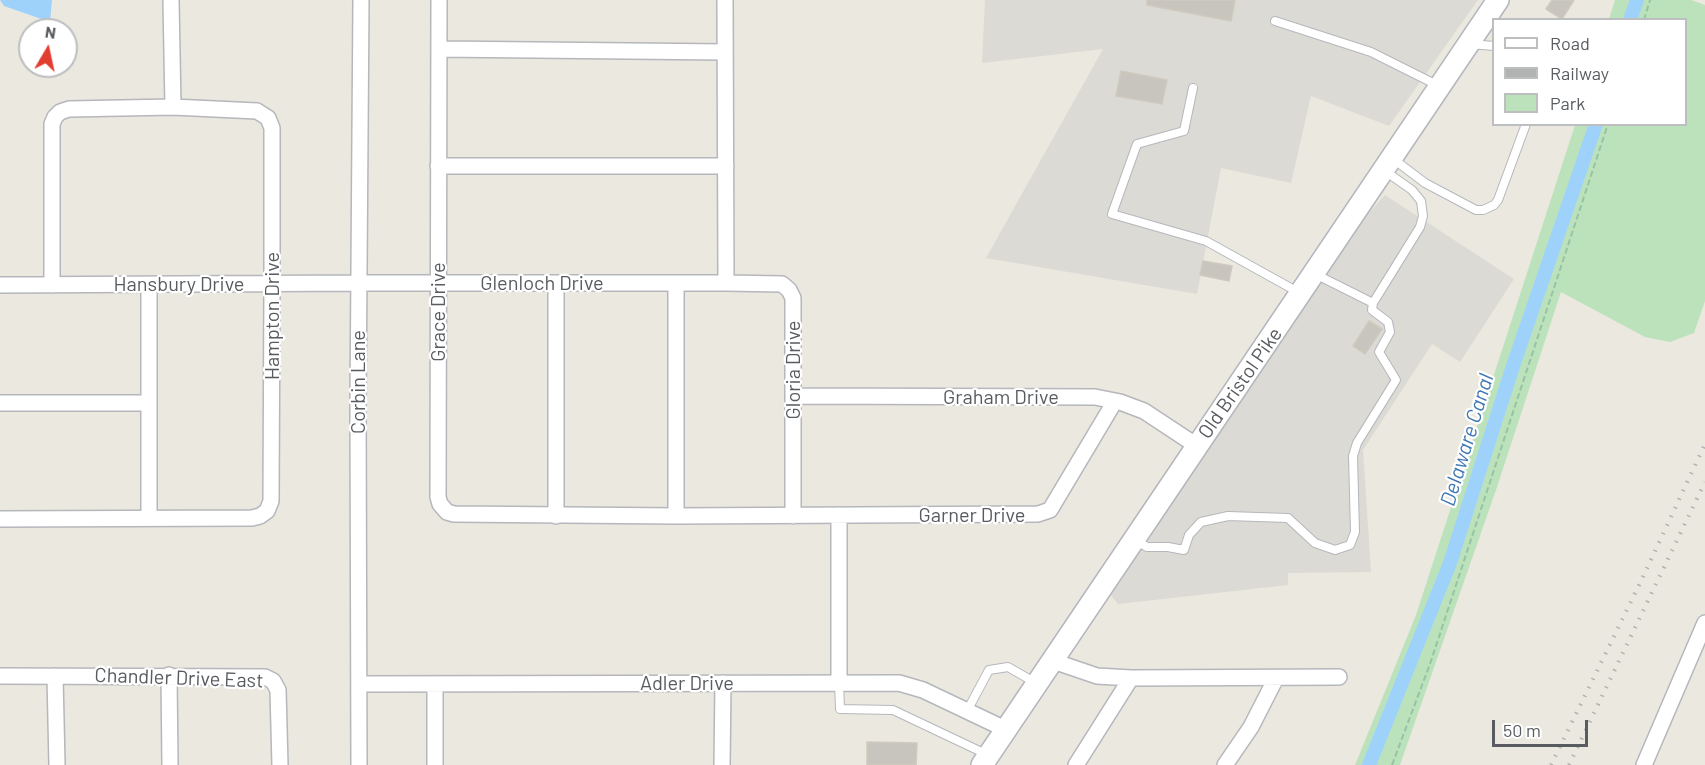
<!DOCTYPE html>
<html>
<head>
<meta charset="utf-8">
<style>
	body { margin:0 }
	#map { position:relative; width:1705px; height:765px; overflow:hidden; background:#ebe8df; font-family:Barlow,sans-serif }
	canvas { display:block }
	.legend { position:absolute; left:1492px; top:18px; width:195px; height:108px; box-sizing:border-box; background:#fff; border:2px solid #bcbebf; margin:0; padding:8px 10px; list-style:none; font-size:18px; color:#585c60 }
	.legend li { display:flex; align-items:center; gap:12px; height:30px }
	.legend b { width:30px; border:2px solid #bcbebf }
	.north { position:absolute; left:18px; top:18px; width:60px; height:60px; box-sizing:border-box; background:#fff; border:2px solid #bcbebf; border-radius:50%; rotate:9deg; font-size:16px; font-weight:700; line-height:24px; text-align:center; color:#585c60 }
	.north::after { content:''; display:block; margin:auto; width:21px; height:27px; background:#e23e2f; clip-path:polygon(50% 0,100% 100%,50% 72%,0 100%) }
	.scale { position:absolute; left:1492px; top:720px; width:96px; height:27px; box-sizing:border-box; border:3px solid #585c60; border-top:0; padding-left:8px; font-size:18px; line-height:21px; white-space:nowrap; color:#585c60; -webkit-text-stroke:4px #fff; paint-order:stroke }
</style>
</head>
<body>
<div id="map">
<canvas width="1705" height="765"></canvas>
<ul class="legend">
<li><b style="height:8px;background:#fff"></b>Road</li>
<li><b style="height:8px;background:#b1b2b2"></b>Railway</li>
<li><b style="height:16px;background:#bce2bc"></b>Park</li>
</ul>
<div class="north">N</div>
<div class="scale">50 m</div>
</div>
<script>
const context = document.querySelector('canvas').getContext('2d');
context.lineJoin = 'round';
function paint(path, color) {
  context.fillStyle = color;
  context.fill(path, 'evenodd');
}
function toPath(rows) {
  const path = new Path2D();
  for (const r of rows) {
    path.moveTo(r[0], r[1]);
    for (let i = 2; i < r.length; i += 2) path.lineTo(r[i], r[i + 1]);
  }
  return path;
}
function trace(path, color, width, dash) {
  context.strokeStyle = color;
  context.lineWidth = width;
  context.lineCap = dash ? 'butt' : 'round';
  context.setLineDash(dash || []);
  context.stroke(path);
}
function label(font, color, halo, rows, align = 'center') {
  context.font = font + ' Barlow,sans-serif';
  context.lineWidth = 4.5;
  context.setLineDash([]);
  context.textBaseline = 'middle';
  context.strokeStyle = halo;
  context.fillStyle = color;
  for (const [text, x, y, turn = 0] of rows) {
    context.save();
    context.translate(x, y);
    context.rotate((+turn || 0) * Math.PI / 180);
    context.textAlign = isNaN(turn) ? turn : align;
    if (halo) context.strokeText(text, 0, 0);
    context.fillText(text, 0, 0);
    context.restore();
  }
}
const industrial = toPath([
	[985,0,1478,0,1389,126,1311,96,1291,183,1221,168,1197,294,986,258,1103,49,982,63],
	[1385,195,1514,279,1460,362,1432,344,1363,450,1371,572,1288,573,1288,585,1118,604,1100,581,1281,309]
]);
const green = toPath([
	[1615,0,1691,0,1705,5,1705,301,1694,333,1670,342,1645,337,1561,292,1496,490,1400,765,1355,765,1416,615,1575,125,1686,124,1686,20,1609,19]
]);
const water = toPath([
	[0,0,52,0,50,22,4,6]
]);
const canal = toPath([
	[1630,20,1637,0],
	[1369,765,1450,563,1513,366,1596,124]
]);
const building = toPath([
	[1147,0,1235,0,1231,21,1147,5,1147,0],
	[1552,0,1574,0,1562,19,1546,9,1552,0],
	[1121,71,1167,80,1162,104,1116,96,1121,71],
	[1203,261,1232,266,1229,281,1200,275,1203,261],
	[1369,321,1382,329,1365,354,1353,346,1369,321],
	[867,742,917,743,916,765,867,765,867,742]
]);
const path = toPath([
	[1644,20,1650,0],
	[1392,765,1430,664,1608,124]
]);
const lane = toPath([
	[1275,21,1371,52,1439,86],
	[1470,44,1494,46],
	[1193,88,1184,131,1137,144,1112,214,1206,241,1298,292],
	[1392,158,1425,183,1476,210,1483,210,1494,205,1498,200,1526,124],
	[1315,274,1373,303,1420,227,1423,216,1421,201,1412,190,1385,171],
	[1135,540,1147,547,1168,547,1184,550,1189,535,1201,522,1228,516,1288,518,1315,543,1335,550,1350,545,1355,532,1353,456,1357,443,1396,380,1379,352,1390,332,1388,322,1372,310,1373,303],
	[839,683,840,709,893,710,988,755],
	[967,711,989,670,1008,667,1036,683]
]);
const street = toPath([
	[171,0,173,107],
	[439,0,438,497,440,504,447,512,454,514,676,516,1038,514,1050,510,1115,401],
	[725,0,726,283],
	[439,49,725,52],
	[438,166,726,166],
	[0,285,358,283,726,283,782,284,789,290,793,298,793,516],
	[149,285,149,518],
	[793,396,1095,397,1120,402,1144,411,1197,446],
	[0,403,149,403],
	[839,515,839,683],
	[556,516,556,283],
	[676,516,676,283],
	[0,519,252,518,260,516,267,511,271,501,272,284,272,128,268,118,257,111,173,107,69,109,60,112,55,117,52,124,52,285],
	[1053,661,1097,676,1131,678,1339,677],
	[169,675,170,765],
	[0,676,265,677,273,681,278,690,280,765],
	[55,676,57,765],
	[359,684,899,683,923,690,1005,729],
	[435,684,435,765],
	[359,765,358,405,361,0],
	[722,765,723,683],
	[1076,765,1131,678],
	[1225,765,1251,727,1276,678],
	[1644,765,1705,623]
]);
const secondary = toPath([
	[982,765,1498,0]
]);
const rail = toPath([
	[1551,765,1642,579,1705,444],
	[1569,765,1705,482]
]);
const streetNames = [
	["Glenloch Drive",542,283],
	["Hansbury Drive",179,284],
	["Grace Drive",438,312,-90],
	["Hampton Drive",272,316,-90],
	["Gloria Drive",793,370,-90],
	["Corbin Lane",358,382,-90],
	["Old Bristol Pike",1240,383,-55],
	["Graham Drive",1001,397],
	["Garner Drive",972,515],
	["Chandler Drive East",179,678,2],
	["Adler Drive",687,683]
];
const waterNames = [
	["Delaware Canal",1467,440,-73]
];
paint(industrial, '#dcdad4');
paint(green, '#bce2bc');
paint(water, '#9fd2fb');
trace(canal, '#9fd2fb', 14);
paint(building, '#c8c5bf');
trace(building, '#cfcabe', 1.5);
trace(lane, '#b5b7bc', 10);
trace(street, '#b5b7bc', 18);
trace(secondary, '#b3b6bc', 24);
trace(path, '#96c3a3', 2, [6, 3]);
trace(lane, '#fff', 8);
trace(street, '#fff', 15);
trace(secondary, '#fff', 21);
trace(rail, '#b1b2b2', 4, [1.5, 8]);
label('20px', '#585c60', '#fff', streetNames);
label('italic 21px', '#4179b4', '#fff', waterNames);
</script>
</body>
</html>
